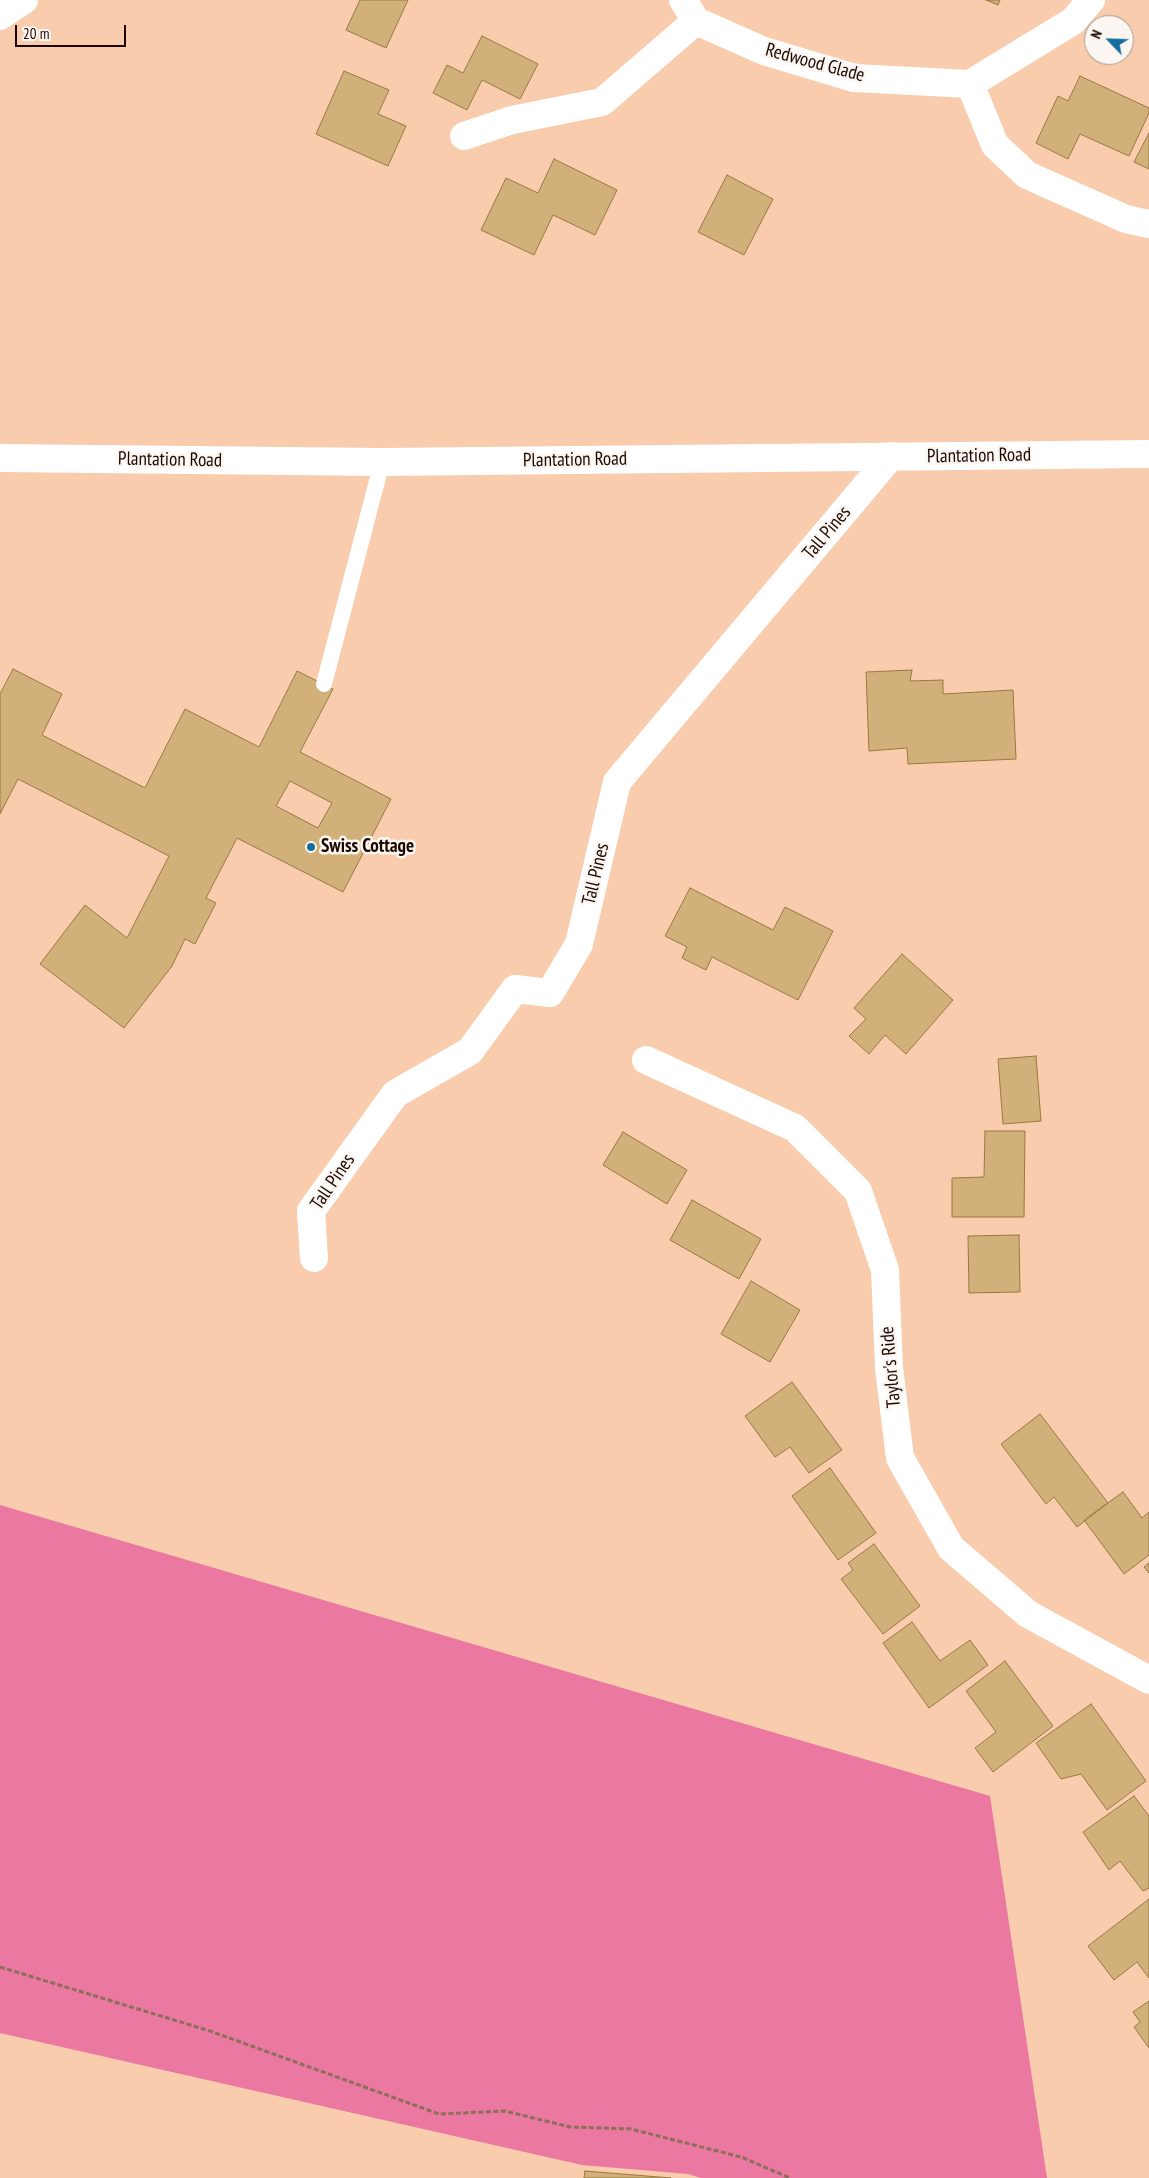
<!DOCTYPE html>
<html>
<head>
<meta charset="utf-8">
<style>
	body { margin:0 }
	#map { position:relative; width:1149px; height:2178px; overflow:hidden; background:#f8ccac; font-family:"PT Sans Narrow",sans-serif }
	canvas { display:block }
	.north { position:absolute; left:1084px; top:15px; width:50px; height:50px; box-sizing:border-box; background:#fcf6f2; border:1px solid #a29791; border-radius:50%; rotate:294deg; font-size:14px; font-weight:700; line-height:20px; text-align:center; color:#1b0900 }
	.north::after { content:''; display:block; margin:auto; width:18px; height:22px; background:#156e9e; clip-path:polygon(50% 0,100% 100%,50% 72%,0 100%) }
	.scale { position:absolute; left:15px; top:25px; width:111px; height:22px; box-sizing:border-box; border:2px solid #1b0900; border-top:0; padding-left:6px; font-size:15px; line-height:18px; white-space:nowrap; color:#1b0900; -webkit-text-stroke:4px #fcf6f2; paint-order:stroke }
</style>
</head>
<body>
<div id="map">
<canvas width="1149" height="2178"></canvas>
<div class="north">N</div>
<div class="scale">20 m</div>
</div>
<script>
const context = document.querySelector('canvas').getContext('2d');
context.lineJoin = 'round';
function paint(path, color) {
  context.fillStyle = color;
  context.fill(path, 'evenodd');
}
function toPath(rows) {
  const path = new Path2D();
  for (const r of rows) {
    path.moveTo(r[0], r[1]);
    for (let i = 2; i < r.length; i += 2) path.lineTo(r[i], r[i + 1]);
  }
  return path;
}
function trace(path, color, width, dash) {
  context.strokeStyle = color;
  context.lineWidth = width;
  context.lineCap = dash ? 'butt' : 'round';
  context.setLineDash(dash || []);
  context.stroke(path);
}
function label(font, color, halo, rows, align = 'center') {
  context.font = font + ' "PT Sans Narrow",sans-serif';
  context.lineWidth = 5;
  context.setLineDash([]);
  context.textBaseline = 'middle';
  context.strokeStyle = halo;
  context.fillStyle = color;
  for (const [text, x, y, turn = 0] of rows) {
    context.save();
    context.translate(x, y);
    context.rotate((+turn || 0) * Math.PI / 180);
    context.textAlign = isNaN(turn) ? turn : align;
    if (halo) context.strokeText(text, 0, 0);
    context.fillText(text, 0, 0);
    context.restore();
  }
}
const forest = toPath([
	[0,1505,990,1796,1047,2178,701,2178,688,2174,582,2165,0,2033]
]);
const building = toPath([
	[360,0,408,0,386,48,346,30,360,0],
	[986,0,1000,0,998,5,986,0],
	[482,36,538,64,520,99,482,80,467,110,433,93,447,65,463,73,482,36],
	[344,71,389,90,378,114,406,126,388,166,316,134,344,71],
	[1080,76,1149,108,1149,113,1129,156,1080,134,1068,159,1036,143,1058,96,1068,101,1080,76],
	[1149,133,1149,169,1134,162,1149,133],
	[554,159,617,190,595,235,553,215,534,255,481,230,506,178,538,193,554,159],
	[727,175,773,199,744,255,698,232,727,175],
	[13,669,62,694,42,735,145,788,185,709,259,747,297,671,333,689,300,752,391,799,343,892,237,838,206,898,216,903,195,944,185,939,172,966,124,1028,40,964,85,905,127,938,169,856,18,779,0,814,0,694,13,669],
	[290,781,332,803,318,828,276,806,290,781],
	[912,670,910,681,943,680,943,694,1013,690,1016,759,908,764,907,748,869,751,866,672,912,670],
	[690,888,773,930,785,907,833,931,798,1000,712,957,706,970,682,958,687,947,665,936,690,888],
	[902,954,953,1000,906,1054,885,1035,869,1054,849,1036,866,1019,854,1008,902,954],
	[1036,1056,1041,1121,1003,1124,998,1059,1036,1056],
	[985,1131,1025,1131,1024,1217,952,1217,952,1178,984,1177,985,1131],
	[623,1132,687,1170,667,1204,603,1165,623,1132],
	[692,1200,761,1239,739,1279,670,1240,692,1200],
	[1019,1235,1020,1292,969,1293,968,1236,1019,1235],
	[751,1281,800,1310,770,1362,721,1334,751,1281],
	[792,1382,842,1450,809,1473,790,1447,775,1457,745,1416,792,1382],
	[1040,1414,1108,1503,1077,1527,1054,1497,1046,1504,1001,1444,1040,1414],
	[830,1468,876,1533,838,1560,792,1496,830,1468],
	[1123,1492,1142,1518,1149,1512,1149,1555,1124,1574,1084,1520,1123,1492],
	[874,1544,920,1606,883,1634,841,1579,853,1570,848,1563,874,1544],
	[1149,1563,1149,1573,1144,1567,1149,1563],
	[912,1622,940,1661,970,1640,988,1665,929,1708,883,1643,912,1622],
	[1005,1661,1053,1726,993,1772,975,1748,996,1732,966,1691,1005,1661],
	[1091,1704,1146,1781,1107,1810,1081,1774,1061,1779,1036,1743,1091,1704],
	[1134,1796,1149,1816,1149,1888,1143,1891,1120,1861,1109,1870,1083,1832,1134,1796],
	[1149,1899,1149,1978,1137,1962,1114,1980,1088,1946,1149,1899],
	[1149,2001,1149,2048,1134,2027,1140,2022,1133,2012,1149,2001],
	[585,2171,671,2178,584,2178,585,2171]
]);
const path = toPath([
	[0,1967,210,2031,439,2114,505,2111,570,2127,631,2129,741,2157,790,2178]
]);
const service = toPath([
	[324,684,382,462]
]);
const minor = toPath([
	[683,0,696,21,764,51,854,78,970,84,1073,21,1091,0],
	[0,16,24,0],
	[970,84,995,145,1027,175,1126,219,1149,224],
	[464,136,512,120,602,102,696,21],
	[646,1060,795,1128,858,1191,885,1270,889,1368,900,1458,951,1548,1028,1614,1149,1680],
	[314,1258,311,1211,395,1094,470,1051,515,989,550,993,579,944,617,782,891,456]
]);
const tertiary = toPath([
	[0,458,382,462,1149,454]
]);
const markers = [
	[311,847,5,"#156e9e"]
];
const streetNames = [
	["Redwood Glade",815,63,15],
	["Plantation Road",979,456,-1],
	["Plantation Road",170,460,1],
	["Plantation Road",575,460,-1],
	["Tall Pines",827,533,-50],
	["Tall Pines",596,874,-77],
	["Tall Pines",333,1182,-56],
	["Taylor's Ride",891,1367,-95]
];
const poiNames = [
	["Swiss Cottage",321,847]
];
paint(forest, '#ea78a1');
paint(building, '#d2b079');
trace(building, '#997843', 1);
trace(path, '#8d6e59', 3, [5, 2.5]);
trace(service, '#fff', 16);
trace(minor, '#fff', 28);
trace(tertiary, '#fff', 28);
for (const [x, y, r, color] of markers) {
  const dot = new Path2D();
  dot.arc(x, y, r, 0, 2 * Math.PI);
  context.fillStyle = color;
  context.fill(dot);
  trace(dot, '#fcf6f2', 2);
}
label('19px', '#1b0900', '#fcf6f2', streetNames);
label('bold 19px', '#1b0900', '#fcf6f2', poiNames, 'left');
</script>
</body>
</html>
